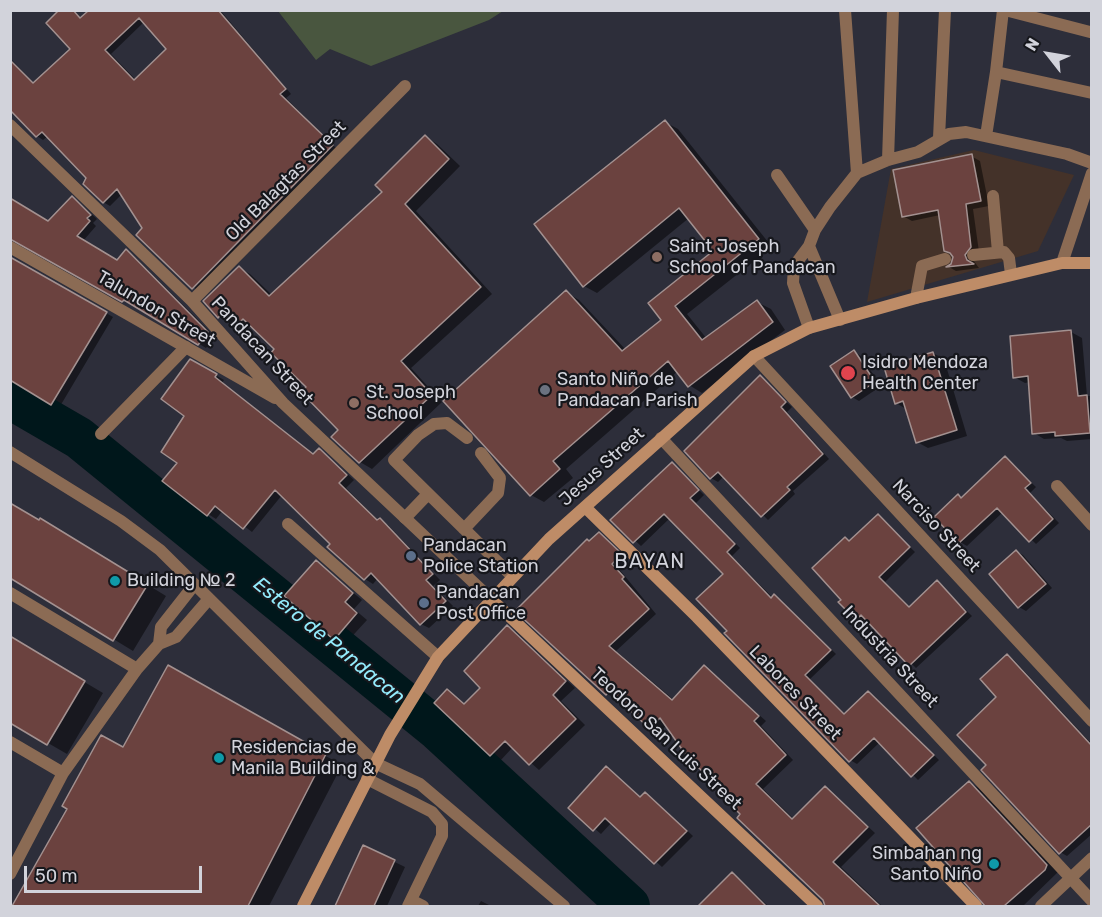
<!DOCTYPE html>
<html>
<head>
<meta charset="utf-8">
<style>
	body { margin:0 }
	#map { position:relative; width:1102px; height:917px; overflow:hidden; background:#2d2e3a; font-family:Rubik,sans-serif }
	canvas { display:block }
	.frame { position:absolute; inset:0; border:12px solid #d2d3db; pointer-events:none }
	.north { position:absolute; left:1018px; top:24px; width:60px; height:60px; -webkit-text-stroke:4px #16171c; paint-order:stroke; rotate:301deg; font-size:16px; font-weight:700; line-height:24px; text-align:center; color:#d2d3db }
	.north::after { content:''; display:block; margin:auto; width:21px; height:27px; background:#d2d3db; clip-path:polygon(50% 0,100% 100%,50% 72%,0 100%) }
	.scale { position:absolute; left:24px; top:866px; width:178px; height:27px; box-sizing:border-box; border:3px solid #d2d3db; border-top:0; padding-left:8px; font-size:18px; line-height:21px; white-space:nowrap; color:#d2d3db; -webkit-text-stroke:4px #16171c; paint-order:stroke }
</style>
</head>
<body>
<div id="map">
<canvas width="1102" height="917"></canvas>
<div class="frame"></div>
<div class="north">N</div>
<div class="scale">50 m</div>
</div>
<script>
const context = document.querySelector('canvas').getContext('2d');
context.lineJoin = 'round';
function paint(path, color) {
  context.fillStyle = color;
  context.fill(path, 'evenodd');
}
function toPath(rows) {
  const path = new Path2D();
  for (const r of rows) {
    path.moveTo(r[0], r[1]);
    for (let i = 2; i < r.length; i += 2) path.lineTo(r[i], r[i + 1]);
  }
  return path;
}
function trace(path, color, width, dash) {
  context.strokeStyle = color;
  context.lineWidth = width;
  context.lineCap = dash ? 'butt' : 'round';
  context.setLineDash(dash || []);
  context.stroke(path);
}
function label(font, color, halo, rows, align = 'center') {
  context.font = font + ' Rubik,sans-serif';
  context.lineWidth = 4.5;
  context.setLineDash([]);
  context.textBaseline = 'middle';
  context.strokeStyle = halo;
  context.fillStyle = color;
  for (const [text, x, y, turn = 0] of rows) {
    context.save();
    context.translate(x, y);
    context.rotate((+turn || 0) * Math.PI / 180);
    context.textAlign = isNaN(turn) ? turn : align;
    if (halo) context.strokeText(text, 0, 0);
    context.fillText(text, 0, 0);
    context.restore();
  }
}
const commercial = toPath([
	[974,150,1074,175,1038,251,867,302,891,169]
]);
const green = toPath([
	[278,11,503,11,489,20,371,66,330,49,316,60]
]);
const shadow = toPath([
	[61,10,74,10,82,19,90,10,220,10,291,94,286,98,338,150,199,292,138,235,143,228,122,194,110,206,103,202,88,178,48,136,43,140,37,136,10,108,10,58,34,84,72,49],
	[144,22,168,49,136,80,111,54],
	[665,122,678,129,772,247,687,314,707,339,757,302,771,309,785,330,702,393,689,385,678,371,566,469,573,478,544,502,531,495,566,292,579,300,626,350,663,320,715,252,689,218,597,293,584,286],
	[426,137,437,144,460,166,416,211,492,294,411,368,442,402,372,469,360,462,333,437,340,430,276,349,253,326,251,328,236,317,231,324,219,317,205,301,239,268,250,274,272,295,384,192],
	[971,156,980,161,989,206,973,209,979,252,973,260,979,268,956,271,949,267,953,265,955,257,940,215,912,221,903,216],
	[10,197,49,223,72,198,79,202,97,219,93,223,96,226,83,241,118,262,126,250,133,255,215,337,206,348,132,303,130,304,17,242,10,249],
	[10,255,13,260,113,317,59,408,10,378],
	[1071,332,1082,338,1087,396,1092,396,1092,439,1067,441,1061,438,1044,439,1034,433,1030,382,1025,383,1014,377,1011,337],
	[854,352,861,356,881,386,859,401,852,397],
	[933,353,944,359,967,436,928,448,917,442,906,409,896,403],
	[191,361,224,380,222,383,314,455,319,450,327,455,354,480,346,488,379,521,388,525,440,580,433,586,453,606,429,628,421,624,378,578,373,584,365,579,282,495,252,532,223,510,216,519,208,514,179,462],
	[760,377,792,407,787,412,829,459,793,491,795,494,768,520,724,476,718,482,711,478],
	[1005,458,1036,487,1030,493,1059,523,1036,544,1003,512,967,546,960,542,958,496,963,499],
	[673,464,704,495,696,503,740,548,732,556,773,598,781,600,836,654,810,679,846,715,869,693,875,697,939,760,918,780,880,742,857,764,850,760,729,631,725,574,670,518,641,546,613,520],
	[878,516,915,552,885,582,911,608,937,582,972,616,916,668,867,620,864,623,857,619,840,602,851,542],
	[40,522,60,531,166,596,133,651,10,576],
	[599,534,629,560,619,569,656,614,616,651,674,700,704,667,766,721,761,726,793,760,763,789,794,819,826,788,875,833,841,867,882,906,829,906,743,814,667,725,659,733,617,696,615,698,607,694,590,542],
	[1016,551,1023,555,1052,588,1026,611,1019,607],
	[316,562,362,600,354,609,367,620,345,644,335,638],
	[507,627,516,632,575,688,561,701,585,725,539,770,513,747,500,761,491,755,447,691,466,705,482,688],
	[10,638,103,693,67,754,48,743],
	[1008,656,1014,660,1089,741,1092,741,1092,834,1067,856,1060,852,988,765],
	[293,738,342,765,269,906,14,906,69,809],
	[606,768,641,798,645,794,652,798,693,836,662,867,612,822,601,834,570,808],
	[969,782,980,789,1058,872,1023,906,987,906,918,829],
	[364,847,405,867,387,906,337,906],
	[732,874,740,879,768,906,700,906],
	[481,901,491,906,478,906]
]);
const river = toPath([
	[10,398,79,438,438,730,629,906]
]);
const building = toPath([
	[59,10,73,10,80,18,88,11,218,10,286,89,280,94,333,145,192,289,136,235,142,228,117,189,103,203,83,184,86,178,42,132,36,137,10,110,10,60,33,83,70,49,46,23,59,10],
	[139,18,166,49,134,80,105,50,139,18],
	[665,120,759,239,675,306,702,340,757,300,773,322,688,387,668,361,553,461,560,469,530,496,443,401,566,290,622,351,661,320,648,303,713,251,679,208,583,287,534,224,665,120],
	[425,135,449,159,405,204,481,287,401,361,432,395,359,463,331,437,338,430,301,392,306,387,271,353,274,349,243,319,239,323,225,309,218,318,203,301,239,266,269,296,382,192,375,185,425,135],
	[972,154,981,201,966,204,971,247,965,255,967,260,974,264,946,267,951,264,953,257,950,253,944,251,938,210,902,217,893,170,972,154],
	[72,196,91,215,87,218,90,221,77,236,117,260,126,249,208,332,198,345,124,300,122,302,10,239,10,198,48,221,72,196],
	[10,257,107,312,51,405,10,380,10,257],
	[1071,330,1078,396,1087,395,1090,433,1055,436,1055,432,1032,434,1028,376,1013,378,1010,336,1071,330],
	[854,350,875,382,851,398,830,366,854,350],
	[933,352,957,430,916,443,903,401,895,404,884,367,933,352],
	[190,359,217,374,215,377,313,454,319,448,347,475,339,483,377,520,380,518,433,574,426,580,446,601,420,625,371,573,364,580,327,547,330,544,275,490,243,529,215,506,207,516,162,481,177,463,161,452,184,416,161,399,190,359],
	[760,375,786,402,781,407,823,454,787,487,790,490,761,517,718,472,710,479,684,451,760,375],
	[1005,456,1031,483,1025,488,1053,519,1029,542,997,508,959,543,934,517,958,494,961,498,1005,456],
	[672,462,699,490,690,498,735,544,727,552,771,598,774,594,831,650,805,675,844,714,868,691,934,755,911,777,874,738,849,762,724,633,727,631,696,599,723,574,664,514,633,543,610,520,672,462],
	[10,503,39,520,40,518,148,584,113,641,10,578,10,503],
	[878,514,910,547,879,577,909,607,937,580,966,612,909,666,861,615,856,620,838,602,841,600,812,568,845,537,849,541,878,514],
	[599,532,622,554,612,564,624,577,622,579,649,609,609,646,672,700,704,665,759,716,754,721,786,755,756,784,792,819,825,786,868,827,833,862,880,906,825,906,823,900,737,818,740,814,717,791,720,789,686,755,660,718,650,729,609,691,606,695,515,611,587,539,589,541,599,532],
	[1016,550,1046,584,1018,608,989,574,1016,550],
	[316,560,353,593,345,602,357,613,334,640,284,596,316,560],
	[507,625,566,681,553,695,576,719,529,765,505,741,490,756,434,703,447,689,464,704,480,688,464,671,507,625],
	[10,636,85,681,47,745,10,723,10,636],
	[1007,654,1092,746,1092,824,1059,854,981,770,986,765,957,735,996,697,980,679,1007,654],
	[168,665,326,754,248,906,12,906,67,809,62,806,101,735,123,747,168,665],
	[606,766,640,797,645,792,687,831,654,864,605,818,593,831,568,808,606,766],
	[969,781,1047,865,1045,870,1004,906,985,906,916,828,969,781],
	[363,845,395,860,374,906,335,906,363,845],
	[732,872,766,906,698,906,732,872]
]);
const lane = toPath([
	[845,10,857,173],
	[1005,10,1090,32],
	[996,72,1003,10],
	[986,136,996,72,1092,93],
	[939,138,945,10],
	[888,160,893,10],
	[777,175,815,230],
	[993,196,998,252],
	[809,246,840,320],
	[973,255,1004,252,1009,258,1011,274],
	[916,298,922,266,945,259],
	[809,328,793,283,794,266,809,246,815,230,830,207,857,173,888,160,918,152,949,134,966,132,1067,154,1092,163],
	[101,434,186,347],
	[467,438,447,423,434,424,418,435,394,460,512,576],
	[405,518,428,494],
	[288,524,438,657],
	[464,529,498,493,500,478,481,453],
	[10,593,137,669],
	[159,644,161,627,194,585],
	[10,742,63,773],
	[375,763,420,784,564,906],
	[367,779,432,812,442,824,442,836,408,906],
	[10,874,63,773,137,669,159,644,176,637,208,600],
	[411,900,423,906]
]);
const street = toPath([
	[10,125,192,301,283,403,490,598],
	[10,247,275,398],
	[1062,263,1092,173],
	[192,301,405,86],
	[754,356,1092,721],
	[661,438,1092,901],
	[10,452,121,521,160,550,375,763],
	[1057,486,1092,525],
	[1041,906,1092,858]
]);
const secondary = toPath([
	[585,507,697,617,976,906],
	[490,598,817,906],
	[303,906,390,735,438,657,549,539,754,356,809,328,916,298,1062,263,1092,263]
]);
const markers = [
	[657,257,6,"#8d6e63"],
	[848,373,8,"#e0444e"],
	[545,390,6,"#6b7280"],
	[354,403,6,"#8d6e63"],
	[411,556,6,"#5c6f8a"],
	[115,581,6,"#0f9aa8"],
	[424,603,6,"#5c6f8a"],
	[219,758,6,"#0f9aa8"],
	[994,864,6,"#0f9aa8"]
];
const streetNames = [
	["Old Balagtas Street",286,181,-45],
	["Talundon Street",156,309,30],
	["Pandacan Street",262,351,47],
	["Jesus Street",602,467,-42],
	["Narciso Street",936,526,47],
	["Industria Street",890,657,47],
	["Labores Street",795,693,46],
	["Teodoro San Luis Street",666,739,43]
];
const poiNames = [
	["Saint Joseph",669,247],
	["School of Pandacan",669,268],
	["Isidro Mendoza",862,363],
	["Health Center",862,384],
	["Santo Niño de",557,380],
	["Pandacan Parish",557,401],
	["St. Joseph",366,393],
	["School",366,414],
	["Pandacan",423,546],
	["Police Station",423,567],
	["Building № 2",127,581],
	["Pandacan",436,593],
	["Post Office",436,614],
	["Residencias de",231,748],
	["Manila Building &",231,769],
	["Simbahan ng",982,854,"right"],
	["Santo Niño",982,875,"right"]
];
const neighbourhoodNames = [
	["BAYAN",650,562]
];
const waterNames = [
	["Estero de Pandacan",329,641,39]
];
paint(commercial, '#443229');
paint(green, '#49563f');
paint(shadow, '#0007');
trace(river, '#00171b', 42);
paint(building, '#6b423f');
trace(building, '#a39190', 1.5);
trace(lane, '#8b6b54', 12);
trace(street, '#8b6b54', 12);
trace(secondary, '#be8c67', 12);
for (const [x, y, r, color] of markers) {
  const dot = new Path2D();
  dot.arc(x, y, r, 0, 2 * Math.PI);
  context.fillStyle = color;
  context.fill(dot);
  trace(dot, '#16171c', 2);
}
label('18px', '#d2d3db', '#16171c', streetNames);
label('18px', '#d2d3db', '#16171c', poiNames, 'left');
context.letterSpacing = '1.5px';
label('20px', '#d2d3db', '#16171c', neighbourhoodNames);
context.letterSpacing = '0px';
label('italic 20px', '#94ebfc', '#16171c', waterNames);
</script>
</body>
</html>
